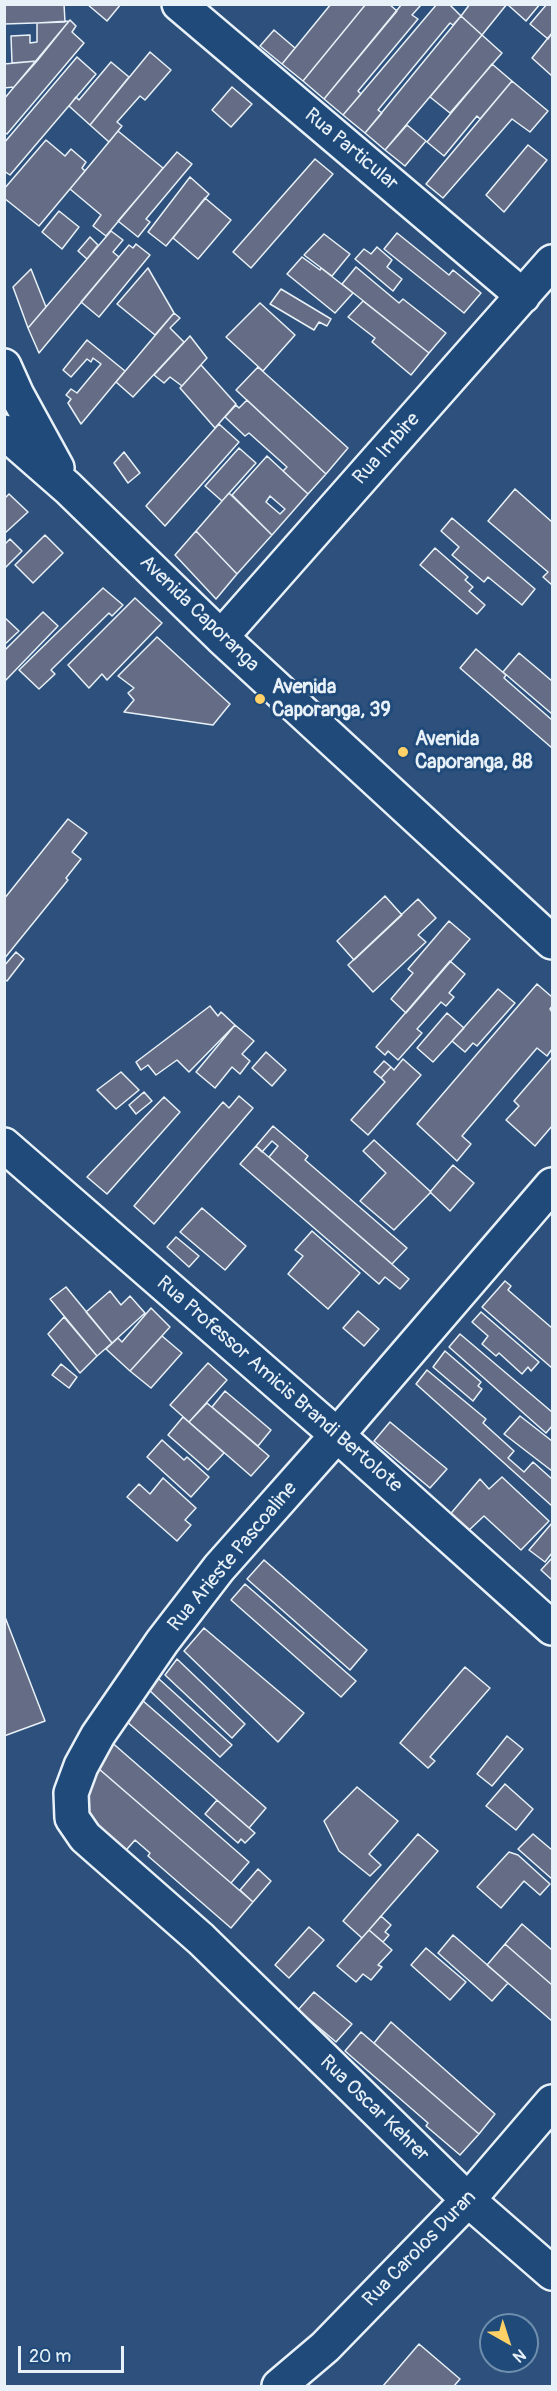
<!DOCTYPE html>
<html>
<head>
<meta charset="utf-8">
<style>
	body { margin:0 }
	#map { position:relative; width:557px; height:2391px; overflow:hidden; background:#2d517c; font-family:Pangolin,sans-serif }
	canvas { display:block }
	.frame { position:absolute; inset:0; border:6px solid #e8f1f8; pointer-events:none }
	.north { position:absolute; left:479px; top:2313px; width:60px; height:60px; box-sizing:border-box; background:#1f4a7a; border:2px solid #6f8dac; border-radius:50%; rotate:141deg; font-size:16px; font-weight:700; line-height:24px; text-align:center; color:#e8f1f8 }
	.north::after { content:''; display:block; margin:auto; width:21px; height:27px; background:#ffd166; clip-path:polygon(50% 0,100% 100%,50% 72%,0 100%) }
	.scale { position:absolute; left:18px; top:2346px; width:106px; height:27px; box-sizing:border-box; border:3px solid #e8f1f8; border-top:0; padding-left:8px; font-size:18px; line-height:21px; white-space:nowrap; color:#e8f1f8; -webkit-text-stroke:4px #1f4a7a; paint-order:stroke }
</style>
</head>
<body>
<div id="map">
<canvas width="557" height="2391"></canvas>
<div class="frame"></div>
<div class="north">N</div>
<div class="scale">20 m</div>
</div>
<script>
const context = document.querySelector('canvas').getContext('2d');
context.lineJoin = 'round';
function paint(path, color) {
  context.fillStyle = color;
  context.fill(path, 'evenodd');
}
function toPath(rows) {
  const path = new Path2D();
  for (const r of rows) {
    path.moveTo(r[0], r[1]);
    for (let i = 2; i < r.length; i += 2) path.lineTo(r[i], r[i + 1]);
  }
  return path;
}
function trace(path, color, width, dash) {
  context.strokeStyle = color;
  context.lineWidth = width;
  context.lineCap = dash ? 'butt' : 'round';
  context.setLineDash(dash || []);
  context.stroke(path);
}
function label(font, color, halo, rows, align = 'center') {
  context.font = font + ' Pangolin,sans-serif';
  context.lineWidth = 6;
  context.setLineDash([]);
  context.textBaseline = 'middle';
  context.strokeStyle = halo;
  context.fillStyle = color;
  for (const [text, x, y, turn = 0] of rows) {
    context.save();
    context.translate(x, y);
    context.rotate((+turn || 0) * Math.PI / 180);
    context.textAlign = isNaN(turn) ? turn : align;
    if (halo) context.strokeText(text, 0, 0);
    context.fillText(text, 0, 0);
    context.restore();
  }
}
const building = toPath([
	[4,4,64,4,65,22,4,24,4,4],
	[87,4,121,4,107,21,87,4],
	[331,4,366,4,303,81,282,64,331,4],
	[366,4,389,4,397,11,324,99,303,81,366,4],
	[402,4,421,5,412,15,418,19,358,91,361,94,343,115,324,99,402,4],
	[437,4,449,4,461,16,453,25,450,23,378,110,382,113,365,133,343,115,437,4],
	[470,4,507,4,482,35,461,16,470,4],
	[507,4,540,4,526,21,507,4],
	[547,4,552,4,552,33,548,39,530,24,547,4],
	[461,16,482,35,385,150,365,133,461,16],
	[70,20,76,26,72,32,84,43,7,134,4,132,4,99,70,20],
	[69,21,37,61,12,63,11,36,30,35,30,43,37,42,37,23,69,21],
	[274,30,295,48,282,64,260,46,274,30],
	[552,33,552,76,532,58,552,33],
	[482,35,502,53,450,113,430,97,482,35],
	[150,52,171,70,145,100,140,96,117,122,122,126,109,142,90,125,150,52],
	[77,57,96,74,10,175,4,171,4,143,77,57],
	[37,61,14,87,4,88,4,64,37,61],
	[111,62,129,77,90,125,69,106,76,97,79,100,111,62],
	[492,64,512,81,480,119,477,116,444,156,427,142,492,64],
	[512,81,548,111,530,132,512,119,443,198,426,184,512,81],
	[232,87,252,104,231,127,212,110,232,87],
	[407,125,426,141,405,166,385,150,407,125],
	[118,131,163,168,106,236,93,226,101,215,70,189,118,131],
	[46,140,65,156,71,149,86,162,82,168,85,171,39,226,4,198,4,189,46,140],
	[528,145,547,160,504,212,486,195,528,145],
	[177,152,192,164,146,219,150,222,138,237,118,221,177,152],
	[315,159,333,174,251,268,233,252,315,159],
	[190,177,209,194,166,246,148,232,190,177],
	[205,198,231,220,198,259,173,238,205,198],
	[59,211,79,227,62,249,42,232,59,211],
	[111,231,123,240,113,252,119,257,39,353,28,328,111,231],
	[397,233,449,275,453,270,481,293,464,313,384,249,397,233],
	[324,234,350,254,332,276,304,255,324,234],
	[90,237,98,245,87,259,78,251,90,237],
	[136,244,150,255,99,317,81,302,129,245,133,248,136,244],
	[377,247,392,260,387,267,402,279,393,291,355,259,364,249,371,254,377,247],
	[302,257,320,270,321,268,353,293,335,313,287,274,302,257],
	[356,267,399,303,403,299,446,333,429,353,342,284,356,267],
	[148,268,174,313,155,335,117,304,148,268],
	[31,269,46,307,28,328,13,287,31,269],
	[281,289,331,319,327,326,319,322,314,330,270,304,281,289],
	[363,301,429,353,411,375,372,342,375,338,348,317,363,301],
	[260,303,295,335,263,371,226,337,260,303],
	[174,313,180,318,170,328,184,342,133,397,116,382,174,313],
	[190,336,207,358,182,386,170,377,164,383,154,375,190,336],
	[87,340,125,371,81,424,68,403,71,399,66,395,71,389,77,393,101,364,93,358,91,362,87,359,71,377,63,370,87,340],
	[201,365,236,404,215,428,180,388,201,365],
	[258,367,348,448,326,474,236,390,258,367],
	[247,400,326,474,308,494,283,471,287,467,249,433,245,436,225,417,236,405,239,408,247,400],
	[219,424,239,442,165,526,146,506,219,424],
	[239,448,256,463,222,501,205,486,239,448],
	[124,452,140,473,128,483,114,463,124,452],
	[267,456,308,494,272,535,232,495,267,456],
	[270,496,285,509,280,514,266,502,270,496],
	[515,489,552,522,552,585,543,577,548,572,488,521,515,489],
	[229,493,272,535,237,574,196,531,229,493],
	[9,494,28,512,4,534,4,499,9,494],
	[452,518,535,589,522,605,488,577,484,582,452,555,459,547,441,531,452,518],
	[196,531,237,574,216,599,175,555,196,531],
	[45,535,63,553,33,583,15,565,45,535],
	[10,539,22,551,4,569,4,545,10,539],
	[435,548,468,577,465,580,473,587,469,591,485,605,477,614,420,565,435,548],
	[103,588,123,605,112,616,109,613,51,670,55,674,39,689,19,670,103,588],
	[135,598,162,623,107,680,102,674,89,688,68,665,135,598],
	[43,612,58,626,4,682,4,651,43,612],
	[4,617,19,631,4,645,4,617],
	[157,637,230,704,213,725,124,712,134,700,128,693,134,688,118,676,157,637],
	[476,649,506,675,504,678,552,720,552,748,460,668,476,649],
	[519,653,552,681,552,714,503,672,519,653],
	[68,819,87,833,72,852,81,859,66,878,68,880,4,959,4,899,68,819],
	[385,896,402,915,354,960,337,941,385,896],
	[418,899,436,918,418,935,426,942,373,992,348,965,418,899],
	[449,921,470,939,406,1013,391,999,413,973,408,969,449,921],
	[16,952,24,959,7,981,4,979,4,966,16,952],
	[450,961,465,974,449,993,454,997,446,1006,441,1002,417,1029,422,1033,398,1060,388,1051,385,1055,376,1047,450,961],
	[537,984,552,997,552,1006,550,1009,552,1012,552,1049,547,1056,537,1048,462,1136,471,1144,457,1161,417,1124,537,984],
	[498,989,515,1003,477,1046,473,1043,465,1052,452,1041,498,989],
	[210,1006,218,1016,221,1012,235,1025,189,1072,177,1060,156,1075,148,1065,141,1070,136,1062,210,1006],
	[447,1013,464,1028,433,1062,417,1048,447,1013],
	[235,1025,254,1041,242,1054,250,1061,240,1074,232,1067,215,1088,196,1072,235,1025],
	[266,1052,286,1070,272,1086,252,1068,266,1052],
	[552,1057,552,1126,535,1146,506,1120,519,1106,514,1101,552,1057],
	[403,1059,421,1075,368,1135,351,1120,385,1082,381,1078,391,1067,394,1070,403,1059],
	[384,1061,391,1067,381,1078,374,1072,384,1061],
	[121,1072,139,1090,116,1109,97,1090,121,1072],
	[144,1092,152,1101,136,1114,129,1105,144,1092],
	[239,1096,253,1108,154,1224,134,1206,223,1102,229,1108,239,1096],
	[164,1097,180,1112,107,1194,87,1177,164,1097],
	[273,1126,308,1156,305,1160,407,1248,392,1264,269,1157,278,1146,272,1141,262,1152,256,1146,273,1126],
	[374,1140,431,1192,394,1230,360,1201,386,1173,363,1151,374,1140],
	[256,1146,409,1279,400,1289,385,1277,379,1284,240,1164,256,1146],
	[453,1165,474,1183,450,1211,430,1192,453,1165],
	[202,1208,246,1246,225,1270,180,1232,202,1208],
	[312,1231,360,1273,328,1309,288,1274,303,1256,295,1250,312,1231],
	[176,1237,199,1256,189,1267,167,1247,176,1237],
	[505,1281,511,1286,508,1290,552,1328,552,1368,482,1307,505,1281],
	[66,1287,112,1343,97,1356,50,1299,66,1287],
	[110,1291,121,1305,130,1296,145,1313,112,1343,86,1312,110,1291],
	[151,1308,170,1327,130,1371,106,1349,118,1338,122,1342,151,1308],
	[358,1311,379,1329,364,1346,343,1328,358,1311],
	[481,1312,539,1362,531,1371,528,1367,522,1374,499,1353,496,1356,482,1344,488,1336,472,1322,481,1312],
	[64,1317,97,1356,80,1373,48,1334,64,1317],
	[460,1334,552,1412,552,1426,546,1433,449,1347,460,1334],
	[162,1336,182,1353,151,1388,130,1371,162,1336],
	[445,1351,481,1382,478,1386,482,1389,473,1401,433,1367,445,1351],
	[208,1363,227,1380,189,1422,170,1405,208,1363],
	[61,1364,77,1377,69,1388,52,1375,61,1364],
	[427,1370,486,1419,483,1423,514,1451,508,1458,524,1472,533,1462,552,1479,552,1506,416,1384,427,1370],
	[225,1391,271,1430,258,1446,212,1407,225,1391],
	[207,1403,269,1456,251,1476,189,1422,207,1403],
	[520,1416,552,1441,552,1471,504,1434,520,1416],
	[183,1417,224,1453,208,1470,168,1435,183,1417],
	[390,1422,447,1469,430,1488,374,1441,390,1422],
	[162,1440,184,1460,187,1457,209,1477,191,1497,147,1457,162,1440],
	[502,1477,549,1521,521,1550,484,1516,467,1532,447,1518,480,1479,489,1489,502,1477],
	[163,1478,196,1508,185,1520,191,1525,177,1541,127,1497,139,1484,150,1494,163,1478],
	[552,1523,552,1553,545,1562,529,1550,552,1523],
	[552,1558,552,1580,541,1570,552,1558],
	[264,1560,367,1650,350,1670,247,1579,264,1560],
	[245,1584,356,1681,341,1697,231,1600,245,1584],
	[5,1617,45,1721,4,1736,4,1617,5,1617],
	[204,1628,304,1713,278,1742,184,1651,204,1628],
	[177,1659,245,1724,232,1738,165,1675,177,1659],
	[465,1667,490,1688,430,1757,435,1761,428,1768,400,1743,465,1667],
	[159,1679,232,1745,220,1757,147,1688,159,1679],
	[142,1700,266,1808,249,1828,126,1721,142,1700],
	[507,1736,523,1749,492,1786,477,1774,507,1736],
	[109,1740,249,1862,231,1883,91,1762,109,1740],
	[99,1769,253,1902,231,1928,148,1856,150,1853,135,1840,121,1856,89,1827,81,1790,99,1769],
	[505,1784,533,1809,516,1830,486,1806,505,1784],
	[357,1787,398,1821,369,1854,381,1865,370,1876,339,1851,324,1821,357,1787],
	[217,1800,255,1833,245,1843,241,1839,238,1843,205,1814,217,1800],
	[418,1834,438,1851,362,1938,343,1921,418,1834],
	[533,1834,552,1850,552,1879,518,1849,533,1834],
	[509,1852,518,1855,550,1884,540,1895,524,1881,501,1908,477,1887,509,1852],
	[258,1869,271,1881,253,1902,240,1890,258,1869],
	[381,1916,391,1925,385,1932,389,1935,383,1942,369,1930,381,1916],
	[522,1924,552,1950,552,1985,505,1944,522,1924],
	[309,1927,324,1940,289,1978,275,1965,309,1927],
	[369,1930,392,1950,378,1965,382,1967,371,1980,363,1974,356,1982,337,1966,369,1930],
	[453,1935,508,1983,492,2001,438,1953,453,1935],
	[505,1944,552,1985,552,2021,487,1965,505,1944],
	[426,1948,466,1982,450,2000,411,1965,426,1948],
	[314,1992,352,2024,336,2042,298,2010,314,1992],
	[391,2022,495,2114,479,2134,374,2043,391,2022],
	[361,2032,479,2134,460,2155,426,2126,428,2123,345,2051,361,2032],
	[419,2344,460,2379,454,2386,383,2386,419,2344]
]);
const minor = toPath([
	[179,4,523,296],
	[4,366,17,395,57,468],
	[4,432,68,488,221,637,552,942],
	[221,637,552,262],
	[4,1145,337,1435,552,1628],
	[552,1185,337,1435,219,1568,162,1642,98,1735,81,1766,71,1793,72,1818,85,1837,201,1939,468,2200,552,2273],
	[279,2386,325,2347,468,2200,552,2102]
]);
const markers = [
	[260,699,6,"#ffd166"],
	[403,752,6,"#ffd166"]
];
const streetNames = [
	["Rua Particular",351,150,40],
	["Rua Imbire",387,449,-48],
	["Avenida Caporanga",199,614,44],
	["Rua Professor Amicis Brandi Bertolote",279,1385,41],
	["Rua Arieste Pascoaline",233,1557,-50],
	["Rua Oscar Kehrer",374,2109,44],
	["Rua Carolos Duran",420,2249,-46]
];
const poiNames = [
	["Avenida",272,688],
	["Caporanga, 39",272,711],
	["Avenida",415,740],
	["Caporanga, 88",415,763]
];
paint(building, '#646d85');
trace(building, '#e8f1f8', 1.5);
trace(minor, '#e8f1f8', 38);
trace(minor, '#1f4a7a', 33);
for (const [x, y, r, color] of markers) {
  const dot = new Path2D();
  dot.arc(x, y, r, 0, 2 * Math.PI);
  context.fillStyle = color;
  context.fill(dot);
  trace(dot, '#1f4a7a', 2);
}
label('20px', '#e8f1f8', '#1f4a7a', streetNames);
label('bold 20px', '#e8f1f8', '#1f4a7a', poiNames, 'left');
</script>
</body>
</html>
